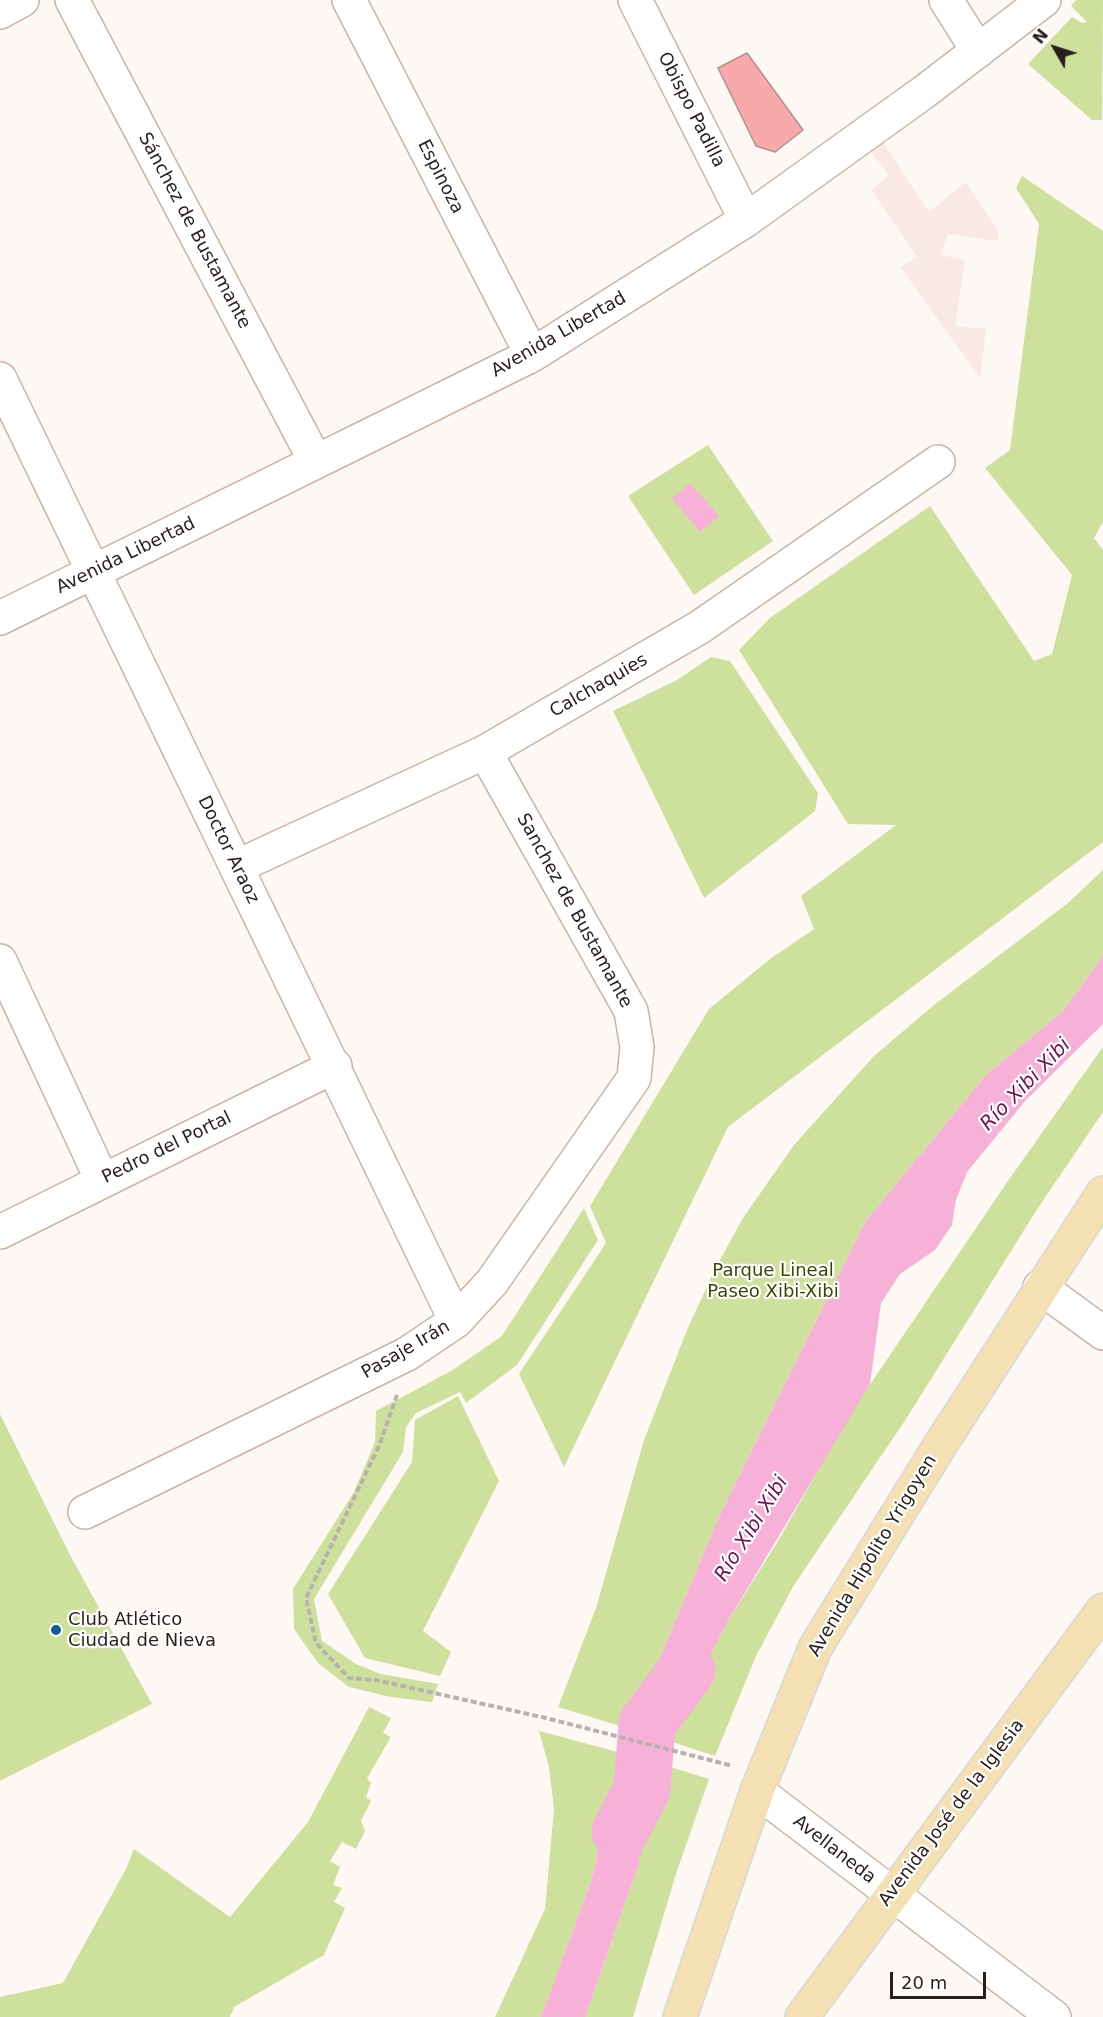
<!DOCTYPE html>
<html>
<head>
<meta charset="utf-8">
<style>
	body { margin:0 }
	#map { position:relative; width:1103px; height:2017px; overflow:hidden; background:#fef8f5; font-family:"DejaVu Sans",sans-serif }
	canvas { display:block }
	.north { position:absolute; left:1025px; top:18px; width:60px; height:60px; -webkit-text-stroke:4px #fff; paint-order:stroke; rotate:309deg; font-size:16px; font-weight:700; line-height:24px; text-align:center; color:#291f1a }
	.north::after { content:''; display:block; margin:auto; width:21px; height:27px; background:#291f1a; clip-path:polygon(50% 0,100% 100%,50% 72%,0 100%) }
	.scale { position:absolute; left:890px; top:1972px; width:96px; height:27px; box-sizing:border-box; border:3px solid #291f1a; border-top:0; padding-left:8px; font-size:18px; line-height:21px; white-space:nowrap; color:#291f1a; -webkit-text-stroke:4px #fff; paint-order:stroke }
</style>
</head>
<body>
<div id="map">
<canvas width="1103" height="2017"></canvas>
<div class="north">N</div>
<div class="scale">20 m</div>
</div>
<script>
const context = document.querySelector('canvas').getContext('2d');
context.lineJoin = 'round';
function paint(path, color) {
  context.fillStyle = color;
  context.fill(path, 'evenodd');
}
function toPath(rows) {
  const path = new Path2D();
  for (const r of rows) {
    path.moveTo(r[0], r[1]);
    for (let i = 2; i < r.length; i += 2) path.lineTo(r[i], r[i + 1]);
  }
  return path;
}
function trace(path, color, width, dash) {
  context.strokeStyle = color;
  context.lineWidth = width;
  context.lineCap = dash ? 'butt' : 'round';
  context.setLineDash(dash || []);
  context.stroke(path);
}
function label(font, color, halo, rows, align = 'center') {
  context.font = font + ' "DejaVu Sans",sans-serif';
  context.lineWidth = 4.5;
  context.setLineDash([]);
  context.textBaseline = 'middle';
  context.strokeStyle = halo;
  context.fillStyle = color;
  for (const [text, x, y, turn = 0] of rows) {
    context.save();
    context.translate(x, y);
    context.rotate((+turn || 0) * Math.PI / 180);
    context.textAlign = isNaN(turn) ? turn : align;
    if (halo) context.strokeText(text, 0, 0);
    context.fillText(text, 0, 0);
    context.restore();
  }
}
const built = toPath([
	[883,142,929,212,966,182,999,232,998,241,948,234,941,255,965,260,955,326,986,329,980,378,901,268,917,256,871,190,889,175,871,152]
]);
const green = toPath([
	[1076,0,1103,0,1102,120,1092,120,1028,64,1072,17,1082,23,1087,22,1071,6],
	[1022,176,1103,231,1103,522,1094,538,1103,550,1103,842,728,1127,564,1467,519,1374,606,1243,590,1206,709,1009,770,959,814,929,801,896,896,825,848,824,739,650,770,618,930,506,1034,661,1052,654,1072,575,985,468,1010,450,1039,224,1016,188],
	[708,445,773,541,694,595,628,496],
	[711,657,730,661,818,793,815,811,704,898,613,711,677,680],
	[1103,870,1103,956,1063,1011,986,1075,865,1222,718,1519,630,1729,558,1707,596,1608,644,1440,687,1330,715,1269,743,1218,794,1145,874,1056,934,1005,1068,903],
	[1103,1047,1103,1112,1036,1211,906,1419,794,1585,756,1656,715,1756,666,1740,728,1621,778,1541,852,1411,1010,1178],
	[584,1208,598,1240,517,1365,466,1403,460,1392,416,1413,406,1427,403,1452,314,1599,322,1641,356,1664,381,1674,438,1684,432,1702,391,1697,349,1687,318,1663,294,1629,293,1589,354,1492,375,1442,376,1411,451,1371,502,1336],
	[458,1396,499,1481,423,1631,451,1652,440,1676,365,1658,328,1594,412,1462,415,1420],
	[0,1414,70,1555,152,1704,0,1781],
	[369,1707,391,1718,383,1733,391,1737,367,1778,371,1783,366,1797,371,1801,361,1821,365,1831,356,1849,342,1842,330,1861,340,1867,333,1885,342,1888,334,1902,345,1908,324,1955,234,2007,230,2017,0,2017,0,1997,63,1983,126,1869,134,1849,230,1917,308,1822],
	[539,1731,618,1752,614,1791,591,1881,541,2017,495,2017,545,1909,554,1809,549,1767],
	[664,1765,709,1779,676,1874,633,2017,585,2017,636,1872]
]);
const water = toPath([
	[690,483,719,516,700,532,672,498],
	[1103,956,1103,1024,1026,1100,967,1172,956,1200,952,1225,935,1250,900,1274,881,1303,870,1384,728,1621,666,1740,630,1729,718,1519,865,1222,986,1075,1063,1011],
	[618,1752,664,1765,657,1801,636,1872,585,2017,541,2017,591,1881,614,1791]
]);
const river = toPath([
	[620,1832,642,1789,647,1724,687,1670]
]);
const building = toPath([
	[747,53,803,130,775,152,756,146,718,68,747,53]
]);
const path = toPath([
	[397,1395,379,1446,306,1598,316,1643,349,1678,376,1680,546,1718,733,1766]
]);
const minor = toPath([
	[72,0,316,462],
	[349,0,532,355],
	[635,0,746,220],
	[946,0,978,51],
	[0,12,22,0],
	[0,379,456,1321],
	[0,618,532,355,746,220,924,92,1044,0],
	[236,867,485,752,700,627,938,462],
	[0,961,102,1180],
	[0,1232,335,1066],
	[1040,1287,1103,1333],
	[85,1512,407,1354,456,1321,492,1282,634,1078,637,1047,631,1011,485,752],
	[757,1791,1054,2017]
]);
const major = toPath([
	[680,2017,757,1791,815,1648,939,1447,1103,1193],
	[802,2017,1103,1610]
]);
const markers = [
	[56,1630,6,"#0f5d90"]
];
const streetNames = [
	["Obispo Padilla",691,110,63],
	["Espinoza",440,177,63],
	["Sánchez de Bustamante",194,231,62],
	["Avenida Libertad",559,335,-30],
	["Avenida Libertad",126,556,-26],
	["Calchaquies",599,686,-30],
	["Doctor Araoz",228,850,64],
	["Sanchez de Bustamante",574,911,61],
	["Pedro del Portal",167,1148,-26],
	["Pasaje Irán",406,1350,-30],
	["Avenida Hipólito Yrigoyen",873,1556,-59],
	["Avenida José de la Iglesia",952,1813,-53],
	["Avellaneda",834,1850,38]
];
const parkNames = [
	["Parque Lineal",773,1271],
	["Paseo Xibi-Xibi",773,1292]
];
const poiNames = [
	["Club Atlético",68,1620],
	["Ciudad de Nieva",68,1641]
];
const waterNames = [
	["Río Xibi Xibi",1026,1085,-46],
	["Río Xibi Xibi",752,1529,-58]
];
paint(built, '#f8eae2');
paint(green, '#cde09c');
paint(water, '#f7b0d7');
trace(river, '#f7b0d7', 57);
paint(building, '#f9a9a9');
trace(building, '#af9190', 1.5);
trace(minor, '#ccb2a3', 36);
trace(major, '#d8d7d6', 36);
trace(path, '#b9b1ae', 4, [6, 3]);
trace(minor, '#fff', 33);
trace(major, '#f4e0b2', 33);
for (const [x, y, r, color] of markers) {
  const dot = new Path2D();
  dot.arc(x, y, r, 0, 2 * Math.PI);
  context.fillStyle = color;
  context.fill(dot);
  trace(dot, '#fff', 2);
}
label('18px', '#291f1a', '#fff', streetNames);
label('18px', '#3a4700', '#fff', parkNames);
label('18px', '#291f1a', '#fff', poiNames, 'left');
label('italic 20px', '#751054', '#fff', waterNames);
</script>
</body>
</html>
